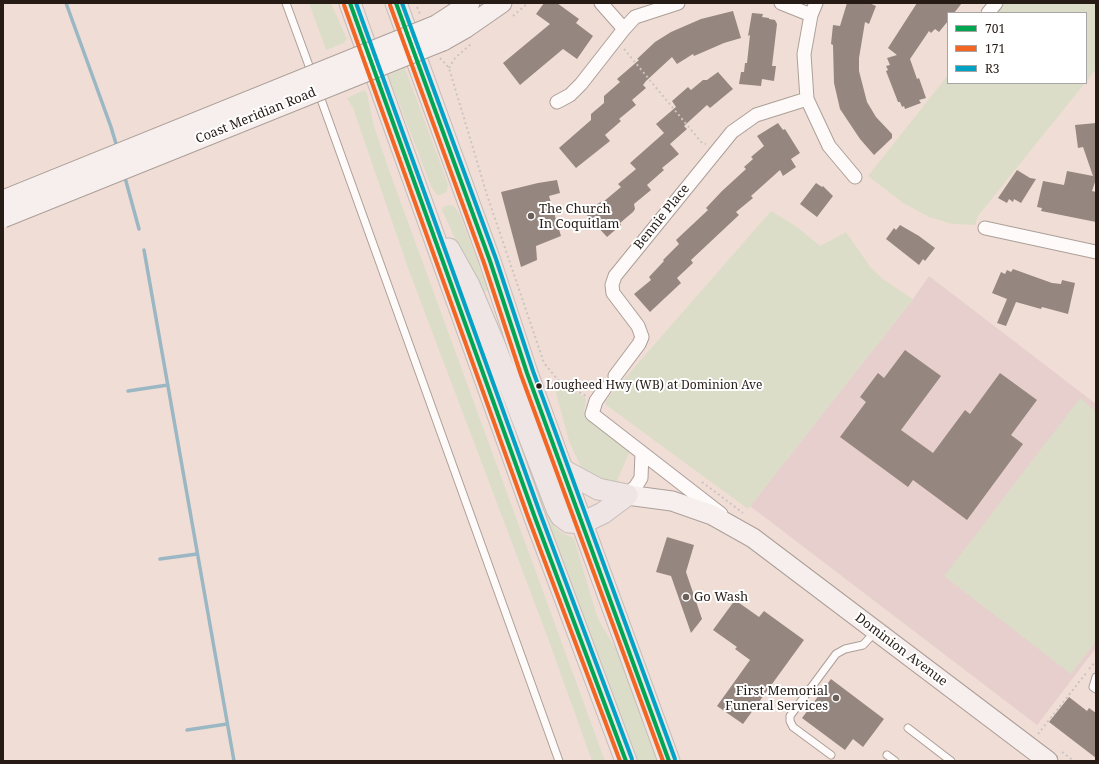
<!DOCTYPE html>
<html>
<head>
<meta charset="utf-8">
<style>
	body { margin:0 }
	#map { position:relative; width:1099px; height:764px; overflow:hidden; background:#f0ded6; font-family:"Noto Serif",serif }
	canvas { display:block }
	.frame { position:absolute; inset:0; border:4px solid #261b15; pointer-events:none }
	.legend { position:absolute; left:947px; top:12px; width:140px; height:72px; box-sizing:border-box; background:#fff; border:1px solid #a8a4a1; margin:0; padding:5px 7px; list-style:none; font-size:12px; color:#261b15 }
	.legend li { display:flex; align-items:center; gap:8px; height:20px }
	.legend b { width:20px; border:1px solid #a8a4a1 }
</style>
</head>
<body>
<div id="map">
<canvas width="1099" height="764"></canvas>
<div class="frame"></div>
<ul class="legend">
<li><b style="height:5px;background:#00a651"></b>701</li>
<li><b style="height:5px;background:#f26522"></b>171</li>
<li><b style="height:5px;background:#02a2c5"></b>R3</li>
</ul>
</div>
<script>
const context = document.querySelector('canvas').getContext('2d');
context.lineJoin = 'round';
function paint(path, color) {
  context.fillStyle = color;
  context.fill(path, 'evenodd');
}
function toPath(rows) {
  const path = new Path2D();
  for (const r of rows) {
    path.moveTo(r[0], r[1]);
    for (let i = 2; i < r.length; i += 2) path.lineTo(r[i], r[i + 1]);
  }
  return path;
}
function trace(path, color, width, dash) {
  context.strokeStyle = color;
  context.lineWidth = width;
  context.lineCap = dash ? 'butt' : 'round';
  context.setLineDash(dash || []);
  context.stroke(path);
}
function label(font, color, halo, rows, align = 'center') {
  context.font = font + ' "Noto Serif",serif';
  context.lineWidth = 4;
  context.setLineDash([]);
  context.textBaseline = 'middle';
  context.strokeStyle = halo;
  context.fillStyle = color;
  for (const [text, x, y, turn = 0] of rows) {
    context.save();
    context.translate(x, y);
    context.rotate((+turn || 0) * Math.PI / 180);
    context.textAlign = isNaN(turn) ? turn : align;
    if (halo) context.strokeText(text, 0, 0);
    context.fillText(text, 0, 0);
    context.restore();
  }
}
const education = toPath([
	[929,276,1096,404,1096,648,1037,725,750,506,913,299]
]);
const green = toPath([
	[309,3,331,3,347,39,344,43,326,50],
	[1004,3,1096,3,1096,69,1086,82,1086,13,996,13],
	[405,68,448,184,447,192,440,195,437,195,431,186,388,75],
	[948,75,948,83,1085,83,978,216,975,225,952,224,929,217,903,203,868,176],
	[364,90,367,93,374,126,389,170,605,761,592,761,546,633,408,268,353,108,347,98],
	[451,205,455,207,460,215,488,290,482,293,478,289,442,210,444,206],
	[771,211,796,226,820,246,846,232,871,268,883,279,913,299,748,509,606,405,605,401],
	[470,314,485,334,555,527,562,533,574,538,597,616,602,626,618,652,660,761,633,761],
	[556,380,586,398,584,413,586,417,630,451,616,483,594,476,581,467,569,441,555,389,559,387],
	[1080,398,1096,411,1096,641,1071,674,944,576]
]);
const stream = toPath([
	[66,3,111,127,117,147],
	[124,174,139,229],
	[144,250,234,761],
	[128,391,168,385],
	[160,559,197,554],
	[187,730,227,724]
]);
const building = toPath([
	[544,3,557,3,579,19,576,23,593,36,577,59,563,49,520,85,503,63,550,24,536,14],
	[847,3,869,3,876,6,869,24,865,22,859,58,859,71,867,102,876,117,892,134,892,138,874,155,860,139,840,109,834,83,833,45,831,44,833,25,840,26],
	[917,3,962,3,954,13,948,13,948,21,939,32,935,29,931,33,929,31,910,59,917,79,919,78,926,98,919,100,921,103,905,109,904,106,902,107,900,102,898,102,886,71,888,70,886,66,890,65,887,58,897,55,888,48],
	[733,11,741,38,724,43,694,56,693,54,677,64,672,57,646,81,643,85,646,88,632,100,636,105,619,119,621,121,605,135,610,141,576,168,559,148,591,120,591,114,604,103,604,96,620,82,617,79,639,60,637,59,655,42,671,32,701,19],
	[752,13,763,14,762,17,769,18,769,19,775,20,777,24,772,66,776,66,774,81,762,79,761,86,739,84,741,72,744,72,745,63,747,63,750,35,748,36],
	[718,72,733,89,710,108,707,105,684,126,687,129,670,144,679,154,662,168,664,170,647,185,651,190,634,204,635,209,633,212,620,223,621,225,607,237,585,213,602,201,603,202,621,187,618,184,636,169,630,163,664,133,656,124,676,107,672,101,688,87,691,90,703,80,707,80],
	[778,123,783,130,785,129,800,153,791,159,796,167,783,176,780,170,751,196,753,198,736,212,739,215,691,260,693,263,677,278,681,283,650,312,634,294,651,280,649,277,664,261,663,260,679,244,676,240,708,210,706,208,722,191,746,169,744,167,753,159,751,157,764,146,757,136],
	[1096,123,1096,179,1092,191,1096,192,1096,222,1041,211,1042,208,1037,207,1043,181,1064,185,1067,171,1093,176,1083,147,1078,148,1075,125],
	[1017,170,1030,178,1036,179,1021,203,1014,199,1013,202,1009,199,1007,203,998,198],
	[557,180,560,193,549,196,561,236,536,246,537,260,521,267,501,192,538,183],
	[816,183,822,187,823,186,833,196,817,217,800,204],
	[900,225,919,236,935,248,925,261,923,259,919,265,886,239,894,228,896,230],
	[1013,269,1052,283,1061,284,1062,280,1075,283,1068,314,1042,307,1041,309,1016,302,1006,326,997,323,1007,299,992,293,1001,272,1005,274,1007,270,1011,272],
	[905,350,941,376,901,430,933,453,965,410,970,414,1000,373,1037,400,1011,435,1023,444,967,520,913,480,908,487,840,437,866,402,860,397,878,373,884,378],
	[667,537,694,545,686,572,702,619,691,633,671,576,656,572],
	[735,600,759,617,764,611,804,640,743,724,717,706,750,660,735,649,737,647,713,630],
	[831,679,884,719,863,747,853,739,845,750,802,718],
	[1069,697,1087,711,1089,708,1096,713,1096,758,1049,722]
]);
const path = toPath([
	[417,7,420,14],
	[513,16,528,3],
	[624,49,702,143,706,144],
	[440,58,449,68,487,195,544,363,558,380,586,396],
	[449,68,455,58,471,44],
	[702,482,743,513],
	[1089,669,1096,661],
	[1038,734,1087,672],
	[1062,752,1074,761]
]);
const lane = toPath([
	[286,3,312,74],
	[318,91,559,761],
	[1096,677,1093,687,1096,689],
	[908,728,951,761],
	[831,755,793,727,790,721,790,716,836,654,845,649,863,645,876,631],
	[887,755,895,761]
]);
const street = toPath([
	[601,3,624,29],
	[781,3,811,15],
	[816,3,811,15,804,54,807,99,829,146,855,177],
	[988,13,996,3],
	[557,102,570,95,581,84,624,29,635,17,678,3],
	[985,228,1096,252],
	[615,376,639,344,642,337,638,326,613,293,612,285,615,276,732,132,756,115,807,99],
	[605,388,596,401,592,414,721,514],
	[627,495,636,486,641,478,642,453]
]);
const secondary = toPath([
	[436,25,470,3],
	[443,41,466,28,502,3],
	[627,495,672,501,712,515,753,538,1048,761]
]);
const primary = toPath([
	[350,3,534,515,626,761],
	[396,3,490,261,527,373,669,761],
	[449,249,469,285,494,344,557,509,561,516,569,522,582,523,603,513,627,495],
	[563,470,598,489,627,495]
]);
const secondaryBridge = toPath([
	[3,200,436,25],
	[3,218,443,41]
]);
const bus1 = toPath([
	[350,3,534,515,626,761],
	[396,3,490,261,527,373,669,761]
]);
const bus2 = toPath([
	[344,5,528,517,620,761],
	[390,5,484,263,521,375,663,761]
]);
const bus3 = toPath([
	[356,3,540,513,632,759],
	[402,3,496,259,533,371,675,759]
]);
const markers = [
	[531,216,4,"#6d5f59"],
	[539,386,3.5,"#261b15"],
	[686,597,4,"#6d5f59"],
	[836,698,4,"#6d5f59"]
];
const busNames = [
	["Lougheed Hwy (WB) at Dominion Ave",546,386]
];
const streetNames = [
	["Coast Meridian Road",256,116,-22],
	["Bennie Place",662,217,-51],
	["Dominion Avenue",901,650,37]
];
const poiNames = [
	["The Church",539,209],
	["In Coquitlam",539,224],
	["Go Wash",694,597],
	["First Memorial",828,691,"right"],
	["Funeral Services",828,706,"right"]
];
paint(education, '#e6cfcd');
paint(green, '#dcddc8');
trace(stream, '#9bb7c4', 3.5);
paint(building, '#95867f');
trace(lane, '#ac9f98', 9);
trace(street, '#ac9f98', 15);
trace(secondary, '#ac9f98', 21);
trace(primary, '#c6bdb9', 23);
trace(path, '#cbc4c1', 2, [2, 3]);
trace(lane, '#fdfaf9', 7);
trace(street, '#fdfaf9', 13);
trace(secondary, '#f6efee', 19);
trace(primary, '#efe5e4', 21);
trace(secondaryBridge, '#ac9f98', 21, []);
trace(secondaryBridge, '#f6efee', 19);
trace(bus1, '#00a651', 4);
trace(bus2, '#f26522', 4);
trace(bus3, '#02a2c5', 4);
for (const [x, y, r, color] of markers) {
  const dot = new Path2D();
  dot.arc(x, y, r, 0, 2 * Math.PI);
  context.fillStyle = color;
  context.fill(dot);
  trace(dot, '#fff', 1.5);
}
label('12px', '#261b15', '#fff', busNames, 'left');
label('13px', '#261b15', '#fff', streetNames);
label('13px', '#261b15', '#fff', poiNames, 'left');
</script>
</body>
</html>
